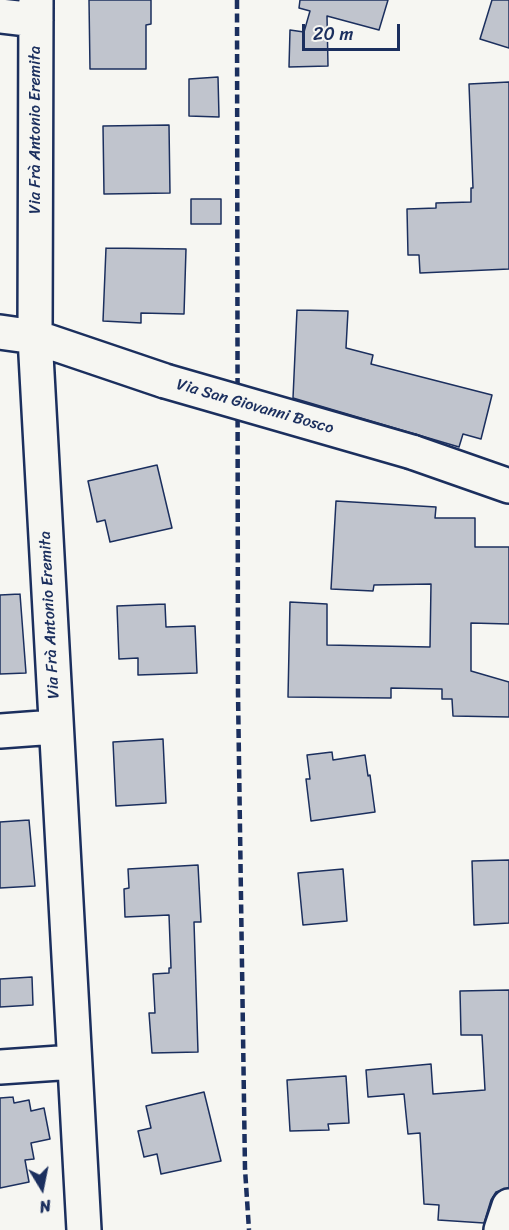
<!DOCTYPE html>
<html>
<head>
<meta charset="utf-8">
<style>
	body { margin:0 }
	#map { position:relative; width:509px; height:1230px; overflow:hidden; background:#f6f6f2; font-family:Sriracha,sans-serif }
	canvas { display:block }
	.north { position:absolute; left:12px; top:1158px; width:60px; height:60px; -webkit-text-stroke:4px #f6f6f2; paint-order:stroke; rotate:170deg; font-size:16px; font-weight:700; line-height:24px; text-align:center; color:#1b2f5e }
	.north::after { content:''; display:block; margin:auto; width:21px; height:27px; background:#1b2f5e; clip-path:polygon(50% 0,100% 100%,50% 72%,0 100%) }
	.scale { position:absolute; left:302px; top:24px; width:98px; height:27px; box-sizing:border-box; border:3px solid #1b2f5e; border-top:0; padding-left:8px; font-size:18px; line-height:21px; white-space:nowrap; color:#1b2f5e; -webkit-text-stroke:4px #f6f6f2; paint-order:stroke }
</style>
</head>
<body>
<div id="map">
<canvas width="509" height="1230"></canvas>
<div class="north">N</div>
<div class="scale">20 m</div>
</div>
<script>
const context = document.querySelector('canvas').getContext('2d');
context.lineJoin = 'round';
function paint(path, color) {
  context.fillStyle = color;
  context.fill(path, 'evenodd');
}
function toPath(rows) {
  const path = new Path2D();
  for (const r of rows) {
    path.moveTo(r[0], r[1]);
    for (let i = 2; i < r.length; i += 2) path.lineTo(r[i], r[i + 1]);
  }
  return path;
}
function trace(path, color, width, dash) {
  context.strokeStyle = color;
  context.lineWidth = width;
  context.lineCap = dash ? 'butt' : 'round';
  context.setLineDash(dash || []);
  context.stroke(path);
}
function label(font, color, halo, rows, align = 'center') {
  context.font = font + ' Sriracha,sans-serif';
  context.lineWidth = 4.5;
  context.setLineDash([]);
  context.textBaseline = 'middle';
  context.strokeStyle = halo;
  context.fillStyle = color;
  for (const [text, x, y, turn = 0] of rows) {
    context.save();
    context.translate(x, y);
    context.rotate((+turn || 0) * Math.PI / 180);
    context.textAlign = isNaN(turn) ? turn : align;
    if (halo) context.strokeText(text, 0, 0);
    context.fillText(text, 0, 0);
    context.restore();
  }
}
const building = toPath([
	[89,0,151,0,151,24,146,25,146,69,90,69,89,0],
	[300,0,388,0,379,30,327,16,328,66,289,67,290,30,304,32,310,11,299,8,300,0],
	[492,0,509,0,509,48,480,39,492,0],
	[218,77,219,117,189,116,189,79,218,77],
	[509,82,509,269,420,273,419,255,408,255,407,209,436,208,436,203,471,202,471,188,473,188,469,84,509,82],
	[169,125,170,193,104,194,103,126,169,125],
	[191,199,221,199,221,224,191,224,191,199],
	[106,248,186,249,184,314,141,313,141,323,103,321,106,248],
	[297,310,348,311,346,348,373,355,371,364,492,395,481,439,463,434,459,447,293,398,297,310],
	[157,465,172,528,110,542,105,520,97,522,88,481,157,465],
	[336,501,436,507,435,518,475,518,475,547,509,547,509,624,471,623,471,671,509,682,509,717,453,716,452,699,442,699,442,689,391,688,391,698,288,697,290,602,327,604,327,645,430,647,431,584,374,585,373,591,331,589,336,501],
	[20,594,26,673,0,674,0,595,20,594],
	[165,604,166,627,195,626,197,673,138,675,138,658,119,659,117,606,165,604],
	[163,739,166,803,116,806,113,742,163,739],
	[332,752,333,760,365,755,368,776,370,775,375,812,311,821,306,779,310,779,307,755,332,752],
	[29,820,35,886,0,888,0,822,29,820],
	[509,860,509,923,474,925,472,861,509,860],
	[198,865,201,922,194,922,198,1052,152,1053,149,1013,155,1013,153,974,169,973,169,968,171,968,169,915,125,917,124,889,129,888,128,869,198,865],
	[343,869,347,921,303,925,298,873,343,869],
	[32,977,33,1005,0,1007,0,979,32,977],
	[509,990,509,1188,496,1192,491,1200,484,1223,438,1220,439,1205,424,1204,420,1133,408,1134,404,1094,368,1097,366,1070,431,1064,433,1094,485,1090,482,1035,461,1035,460,991,509,990],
	[346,1076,349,1123,328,1124,329,1130,290,1131,287,1080,346,1076],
	[204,1092,221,1161,161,1174,157,1154,144,1157,138,1131,151,1128,146,1106,204,1092],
	[13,1097,14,1103,29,1100,31,1111,44,1108,50,1139,31,1143,34,1159,25,1160,29,1182,0,1188,0,1098,13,1097]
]);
const minor = toPath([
	[36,0,35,337,84,1230],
	[0,16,36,20],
	[0,332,35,337,165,381],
	[412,452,509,486],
	[0,731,55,727],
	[0,1067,74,1062],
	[501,1230,509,1206]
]);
const rail = toPath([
	[237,0,238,693,245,1169,249,1230]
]);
const minorBridge = toPath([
	[165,381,412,452]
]);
const streetNames = [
	["Via Frà Antonio Eremita",36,130,-90],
	["Via San Giovanni Bosco",255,407,16],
	["Via Frà Antonio Eremita",50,615,-93]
];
paint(building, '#c0c4cd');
trace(building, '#1b2f5e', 1.5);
trace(minor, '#1b2f5e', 38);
trace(minor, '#f6f6f2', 33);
trace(rail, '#1b2f5e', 4.5, [9, 4.5]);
trace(minorBridge, '#1b2f5e', 38, []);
trace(minorBridge, '#f6f6f2', 33);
label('16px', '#1b2f5e', '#f6f6f2', streetNames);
</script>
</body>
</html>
